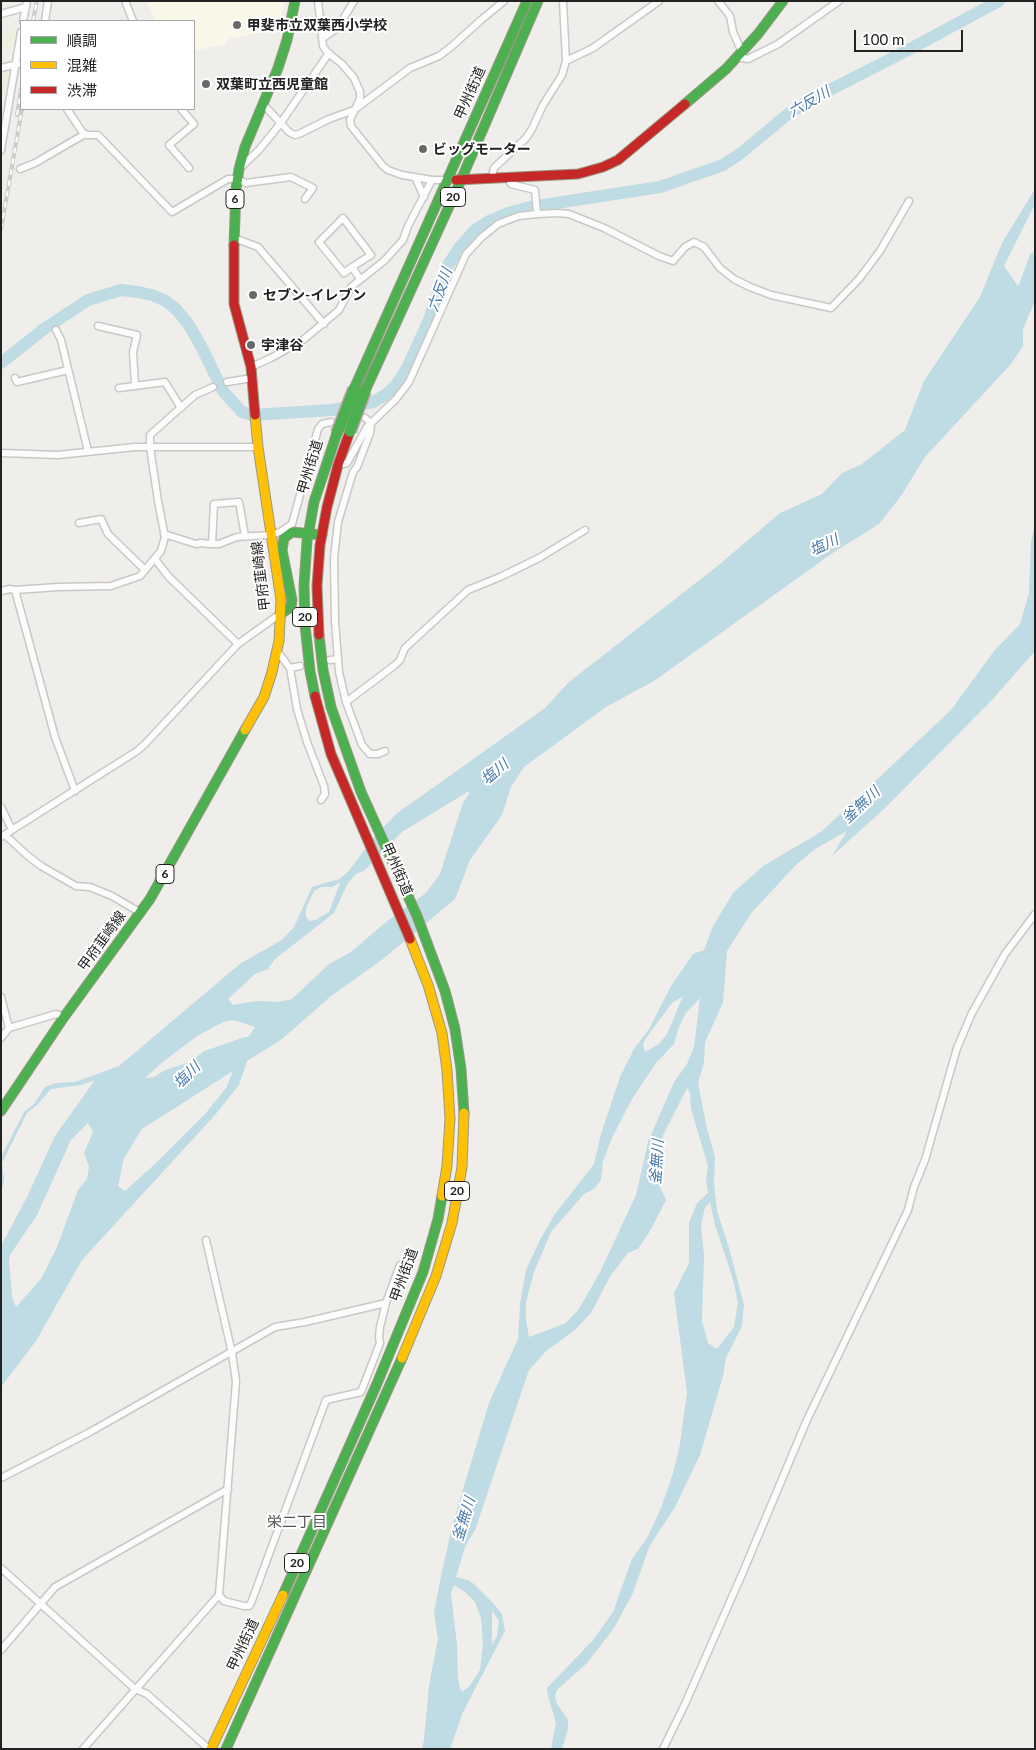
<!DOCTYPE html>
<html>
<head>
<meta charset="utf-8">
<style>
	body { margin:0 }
	#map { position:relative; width:1036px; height:1750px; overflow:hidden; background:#f0eeeb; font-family:Lato,"Noto Sans JP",sans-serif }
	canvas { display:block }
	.frame { position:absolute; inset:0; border:2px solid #222; pointer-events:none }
	.legend { position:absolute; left:20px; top:20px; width:175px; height:90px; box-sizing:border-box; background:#fff; border:1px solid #a7a7a7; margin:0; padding:6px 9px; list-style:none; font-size:15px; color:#222 }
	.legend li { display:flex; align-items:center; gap:10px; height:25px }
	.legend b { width:25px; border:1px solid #a7a7a7 }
	.scale { position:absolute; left:854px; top:30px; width:109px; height:22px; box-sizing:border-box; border:2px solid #222; border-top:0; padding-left:6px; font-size:15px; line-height:18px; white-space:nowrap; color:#222; -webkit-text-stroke:4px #fff; paint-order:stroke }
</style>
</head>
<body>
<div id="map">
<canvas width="1036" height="1750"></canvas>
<div class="frame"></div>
<ul class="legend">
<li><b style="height:6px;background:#4caf50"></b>順調</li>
<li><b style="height:6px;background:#ffc107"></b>混雑</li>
<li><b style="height:6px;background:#c62828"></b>渋滞</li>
</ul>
<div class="scale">100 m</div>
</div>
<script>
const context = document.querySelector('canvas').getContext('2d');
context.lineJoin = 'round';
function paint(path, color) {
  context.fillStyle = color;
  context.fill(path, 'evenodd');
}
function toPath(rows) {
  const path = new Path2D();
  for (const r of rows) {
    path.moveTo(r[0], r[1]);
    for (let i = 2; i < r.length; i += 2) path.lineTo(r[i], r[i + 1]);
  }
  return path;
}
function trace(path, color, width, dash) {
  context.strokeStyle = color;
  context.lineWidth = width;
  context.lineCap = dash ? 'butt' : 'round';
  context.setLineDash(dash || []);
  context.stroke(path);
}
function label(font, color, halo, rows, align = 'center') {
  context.font = font + ' Lato,"Noto Sans JP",sans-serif';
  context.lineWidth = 4;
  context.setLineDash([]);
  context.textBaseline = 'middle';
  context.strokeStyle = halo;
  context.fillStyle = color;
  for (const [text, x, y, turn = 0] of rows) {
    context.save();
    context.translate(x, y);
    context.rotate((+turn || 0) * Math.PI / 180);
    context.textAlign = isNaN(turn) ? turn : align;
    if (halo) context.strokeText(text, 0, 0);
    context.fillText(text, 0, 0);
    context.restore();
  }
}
const education = toPath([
	[147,1,284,1,281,28,228,39,225,44,194,51,194,21,155,21]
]);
const farmland = toPath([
	[21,27,17,47,1,47,1,33],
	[10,69,6,96,1,96,1,71]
]);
const water = toPath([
	[1035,189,1035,204,1004,266,1018,286,1033,272,1035,267,1035,301,1023,329,1023,346,1011,364,925,457,901,496,879,524,834,552,654,681,606,707,524,767,511,787,502,815,470,860,455,899,383,959,331,996,282,1039,247,1061,239,1085,215,1115,82,1260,36,1341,1,1387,1,1246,27,1197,55,1136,95,1080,81,1085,51,1089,38,1104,27,1113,2,1163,4,1179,1,1195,1,1157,24,1112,34,1104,45,1087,56,1083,75,1082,119,1066,241,963,282,940,294,927,312,887,339,879,348,872,374,837,396,814,545,708,569,682,720,564,780,513,822,494,842,473,862,464,905,430,924,381,980,297,1002,243],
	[469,791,469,794,463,803,459,815,440,874,426,893,386,922,351,952,329,964,292,999,279,1002,256,1001,233,1005,228,999,255,974,268,969,275,959,334,913,348,883,356,874,365,870,402,832],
	[339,883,340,883,329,912,315,920,310,921,306,917,306,908,314,891,321,887,332,887],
	[234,1020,255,1027,249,1036,223,1057,210,1061,196,1061,187,1063,165,1070,154,1077,145,1078,164,1061,197,1036,223,1022],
	[233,1071,226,1088,205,1114,156,1163,125,1191,118,1186,124,1158,142,1129],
	[88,1123,93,1132,84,1153,89,1167,87,1179,78,1190,57,1247,41,1279,16,1307,12,1297,9,1261,10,1255,37,1215,71,1140],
	[1035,524,1035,651,992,700,884,809,832,856,847,831,815,849,797,864,752,912,727,951,723,1003,705,1042,704,1063,698,1083,707,1129,715,1156,714,1184,717,1211,729,1248,744,1305,742,1326,726,1358,723,1376,700,1455,675,1507,649,1547,633,1593,614,1628,587,1663,557,1690,555,1696,557,1704,568,1720,568,1729,562,1749,551,1749,556,1723,548,1696,547,1688,593,1640,613,1612,632,1559,647,1538,661,1508,673,1473,679,1450,687,1393,674,1293,689,1263,689,1223,697,1203,708,1193,706,1179,708,1166,696,1126,691,1109,690,1093,687,1088,663,1135,660,1148,659,1185,666,1200,650,1231,638,1249,628,1253,611,1275,591,1313,575,1330,546,1351,529,1370,475,1530,465,1547,456,1577,468,1580,474,1584,493,1603,502,1614,505,1631,463,1712,450,1749,422,1749,424,1740,429,1685,438,1639,434,1612,442,1571,453,1523,489,1403,518,1339,520,1304,526,1270,540,1240,555,1214,594,1164,601,1134,620,1077,634,1049,649,1029,671,986,693,954,704,950,713,926,733,893,763,866,821,832,951,710,994,651,1020,624,1029,593,1031,541],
	[683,996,667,1034,659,1044,645,1052,643,1044,646,1038,672,1003],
	[700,998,694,1047,687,1064,674,1082,648,1142,636,1195,600,1272,579,1309,566,1323,529,1337,526,1320,526,1302,534,1272,551,1232,584,1194,594,1189,601,1180,603,1161,612,1138,632,1099,656,1063,674,1044,679,1027,686,1013],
	[710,1202,715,1225,732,1276,738,1302,734,1327,717,1349,708,1343,702,1321,704,1255,701,1225,705,1208],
	[454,1585,465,1592,475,1602,481,1618,483,1643,480,1670,469,1687,463,1691,460,1689,458,1677,457,1645,451,1593],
	[492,1611,499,1621,497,1636,492,1645]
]);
const river = toPath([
	[1023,291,1035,258],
	[1,363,44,329,88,300,121,290,138,292,152,295,166,301,177,310,189,325,202,348,223,391,242,412,252,415,332,410,373,402,387,394,397,384,407,368,429,320,445,270,459,248,475,230,489,221,508,213,530,207,660,187,723,165,741,153,788,114,812,99,908,50,999,1],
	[189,1071,206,1057,246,1043]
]);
const street = toPath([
	[125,1,133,21],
	[318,1,323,46,327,52,342,64,354,78,360,92,360,99,350,120,351,126,383,166,388,170,402,175,432,180,448,180],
	[718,1,730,16,733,32,742,52],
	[1,14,26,7],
	[23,21,27,1],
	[45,21,48,1],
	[323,38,333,31,340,24,354,1],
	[738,57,748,59,778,44,839,1],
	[566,61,593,48,659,1],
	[1,68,18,64],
	[263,104,289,132,295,135,299,134,329,119,354,110,410,68,439,56,451,47,481,20,504,1],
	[67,109,83,133,87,135,98,135,172,212,228,179,237,179,246,183,291,177,313,188,305,199],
	[181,109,194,124,169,145,189,168],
	[1,150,21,32],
	[240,168,259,150,280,124,329,53],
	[20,169,35,163,85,134],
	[415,177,424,197],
	[492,178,494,168,526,138,532,129,543,105,562,75,566,61,563,1],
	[508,178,511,184,535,190,537,214],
	[234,238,258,247,324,324],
	[352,267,371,255,343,218,319,242,344,273,352,267,360,279],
	[98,326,137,335,133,352,135,385],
	[56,330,61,340,88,451],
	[251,367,271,358,303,340,339,310,351,287,384,261,403,240,408,226,432,180],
	[15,378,17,382,68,370],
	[227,382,252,378],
	[119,388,165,382,181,408],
	[365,418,371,423],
	[371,423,370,433,357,467,353,472,338,522,334,558,335,622,339,672,346,702,358,734,362,745,370,754,378,754,385,751],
	[1,453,58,455,135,447,258,447],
	[338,465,347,463,367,427,396,399,409,382,466,254,482,237,498,224,508,220,519,216,537,214,558,213,569,214,604,228,659,256,673,261,685,247,694,242,704,247,720,268,734,279,750,287,771,295,831,308,859,279,880,251,909,201],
	[79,523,101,519,108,534,145,570],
	[164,534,196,544,201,543,210,544,219,544,237,537,271,535,280,532,292,524,318,429,322,424,331,422],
	[212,544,214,504,239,502,245,536],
	[155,559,168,576,238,644],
	[15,590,55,737,75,791],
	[1,591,10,589,15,590,58,587,111,586,140,576,161,551,165,537,158,501,150,447,150,435,195,395,213,387],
	[277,651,290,668,297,709,307,742,324,786,325,794,321,800],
	[330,660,338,659],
	[290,668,300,666],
	[346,702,395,665,400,660,405,648,468,590,500,577,539,558,585,530],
	[1,807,12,830],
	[5,835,28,856,41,866,76,886,90,887,112,896,141,913],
	[1,837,137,751,146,743,238,644,280,614],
	[1,997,9,1028],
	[1,1038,9,1028,56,1014,64,1017],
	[1,1478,90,1432,275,1327,305,1322,386,1303],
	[1,1568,135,1689,147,1694,209,1749],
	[219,1595,224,1601,244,1606,249,1606,251,1603,326,1400,361,1392,380,1343,379,1337,380,1327,386,1303,400,1265],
	[1,1650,55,1587,228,1489],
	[83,1749,219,1595,236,1381,232,1353,206,1240],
	[663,1749,685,1704,743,1572,806,1422,908,1210,914,1187,925,1160,957,1048,972,1013,1005,954,1035,914]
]);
const fast = toPath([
	[685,104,726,69,758,34,783,1],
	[234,245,236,189,239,169,245,147,278,68,287,40,295,1],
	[354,389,527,1],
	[365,391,461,180,538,1],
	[280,614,291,607,292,600,282,550,284,538,292,532,322,535],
	[319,635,323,670,331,707,361,792,417,916,445,991,455,1029,461,1069,464,1113],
	[315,696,310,671,305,625,304,585,307,541,314,502,337,433],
	[1,1111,64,1017,150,899,245,730],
	[283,1595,376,1386,423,1272,438,1219,442,1196],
	[226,1749,402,1358]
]);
const slow = toPath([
	[245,730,264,697,272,672,279,641,281,600,258,447,255,415],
	[410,939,428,985,442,1033,447,1070,450,1119,447,1166,442,1196],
	[402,1358,436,1276,452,1223,462,1167,464,1113],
	[211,1749,283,1595]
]);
const jam = toPath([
	[456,180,578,174,603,167,618,160,685,104],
	[234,245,234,304,251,367,255,415],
	[319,635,317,586,320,545,327,507,338,465,350,431],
	[315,696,331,754,410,939]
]);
const rail = toPath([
	[33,21,37,1],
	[17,115,21,89],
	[1,229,22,109]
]);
const fastBridge = toPath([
	[350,431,365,391],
	[337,433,354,389]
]);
const markers = [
	[237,25,5,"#6a6968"],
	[206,84,5,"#6a6968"],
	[423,149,5,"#6a6968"],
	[253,295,5,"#6a6968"],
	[251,345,5,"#6a6968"]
];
const shields = [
	[453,197,25],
	[235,199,18],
	[305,617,25],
	[165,874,18],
	[457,1191,25],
	[297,1563,25]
];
const shieldNames = [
	["20",453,197],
	["6",235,199],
	["20",305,617],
	["6",165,874],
	["20",457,1191],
	["20",297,1563]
];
const poiNames = [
	["甲斐市立双葉西小学校",247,25],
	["双葉町立西児童館",216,84],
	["ビッグモーター",433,149],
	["セブン-イレブン",263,295],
	["宇津谷",261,345]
];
const streetNames = [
	["甲州街道",470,93,-66],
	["甲州街道",310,467,-73],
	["甲府韮崎線",261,576,-97],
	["甲州街道",397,869,66],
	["甲府韮崎線",102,941,-54],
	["甲州街道",404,1275,-70],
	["甲州街道",243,1645,-65]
];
const waterNames = [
	["六反川",809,102,-30],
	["六反川",440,290,-70],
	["塩川",824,545,-25],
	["塩川",495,772,-40],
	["釜無川",861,805,-43],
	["塩川",187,1075,-44],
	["釜無川",657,1162,-86],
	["釜無川",464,1519,-73]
];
const neighbourhoodNames = [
	["栄二丁目",297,1522]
];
paint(education, '#f8f7e8');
paint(farmland, '#efefdf');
paint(water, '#bfdbe3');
trace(river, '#bfdbe3', 12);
trace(street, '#c9c8c7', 9);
trace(fast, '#999a82', 11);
trace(slow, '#999a82', 11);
trace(jam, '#999a82', 11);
trace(street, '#fdfcfc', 6);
trace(fast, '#4caf50', 9);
trace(slow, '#ffc107', 9);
trace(jam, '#c62828', 9);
trace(rail, '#ccc', 4);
trace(rail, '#fff', 2, [5.5]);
trace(fastBridge, '#c5a2ac', 14, []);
trace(fastBridge, '#4caf50', 11);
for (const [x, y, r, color] of markers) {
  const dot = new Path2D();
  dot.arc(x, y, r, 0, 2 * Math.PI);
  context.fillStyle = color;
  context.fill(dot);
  trace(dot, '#fff', 2);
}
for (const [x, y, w] of shields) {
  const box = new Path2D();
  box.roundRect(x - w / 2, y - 9.5, w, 19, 4);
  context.fillStyle = '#fff';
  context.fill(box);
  trace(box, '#222', 1);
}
label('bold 12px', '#222', null, shieldNames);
label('bold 14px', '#222', '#fff', poiNames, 'left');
label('14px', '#222', '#fff', streetNames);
label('italic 15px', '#4a7aab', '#fff', waterNames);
label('15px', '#555', '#fff', neighbourhoodNames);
</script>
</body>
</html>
